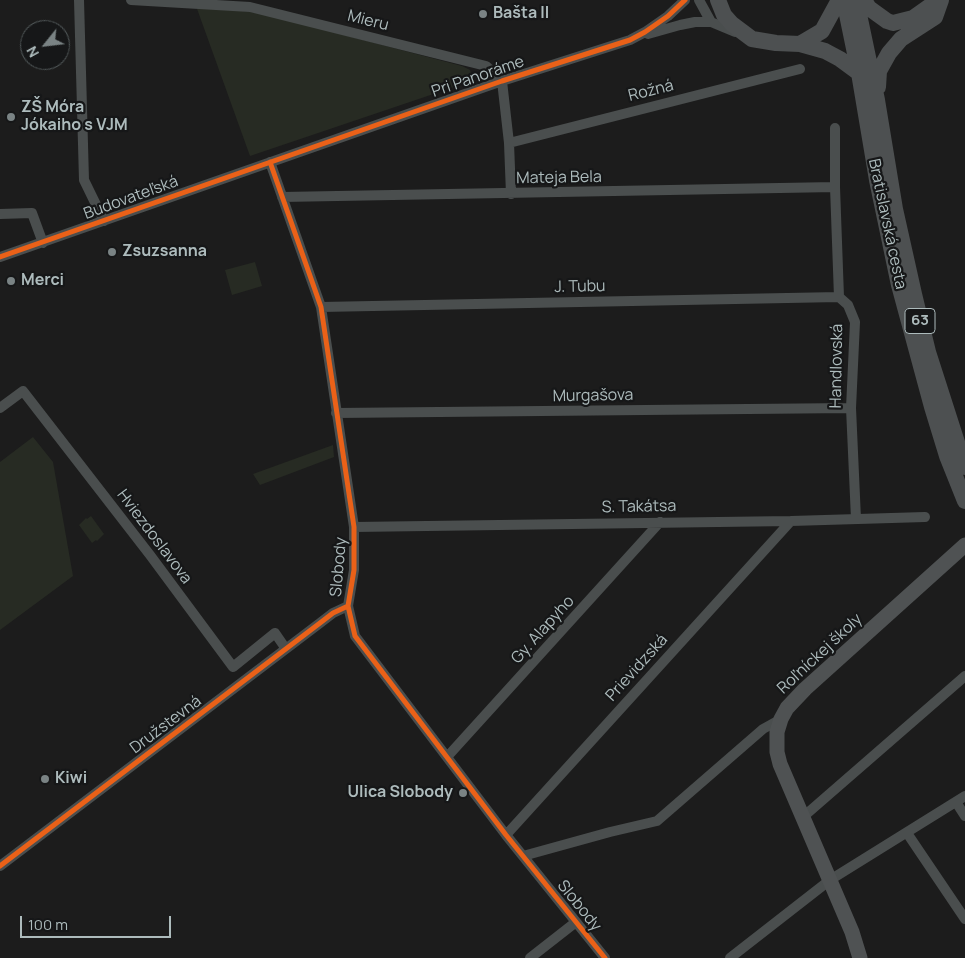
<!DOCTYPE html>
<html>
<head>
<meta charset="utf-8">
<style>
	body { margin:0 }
	#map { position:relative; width:965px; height:958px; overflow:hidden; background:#1c1c1c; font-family:Manrope,sans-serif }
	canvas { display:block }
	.north { position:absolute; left:20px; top:20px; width:50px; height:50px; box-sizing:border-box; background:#161718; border:1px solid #52595a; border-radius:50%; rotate:241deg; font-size:14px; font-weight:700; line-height:20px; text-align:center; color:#adbbbc }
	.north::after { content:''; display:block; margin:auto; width:18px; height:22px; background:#7a8384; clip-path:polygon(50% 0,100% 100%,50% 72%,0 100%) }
	.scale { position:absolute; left:20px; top:916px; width:151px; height:22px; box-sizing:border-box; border:2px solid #adbbbc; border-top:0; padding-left:6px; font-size:15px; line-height:18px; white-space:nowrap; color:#adbbbc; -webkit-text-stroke:4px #161718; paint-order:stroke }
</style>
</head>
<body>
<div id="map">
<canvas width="965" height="958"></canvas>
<div class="north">N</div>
<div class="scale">100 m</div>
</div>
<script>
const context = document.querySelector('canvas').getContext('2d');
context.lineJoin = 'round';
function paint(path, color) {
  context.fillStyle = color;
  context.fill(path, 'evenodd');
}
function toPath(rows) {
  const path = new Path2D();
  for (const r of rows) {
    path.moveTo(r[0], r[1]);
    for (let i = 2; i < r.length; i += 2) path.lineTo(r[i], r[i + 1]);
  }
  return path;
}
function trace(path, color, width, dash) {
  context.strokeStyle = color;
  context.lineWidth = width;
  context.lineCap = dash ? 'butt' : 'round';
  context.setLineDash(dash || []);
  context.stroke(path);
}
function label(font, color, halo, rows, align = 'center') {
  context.font = font + ' Manrope,sans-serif';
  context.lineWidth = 4.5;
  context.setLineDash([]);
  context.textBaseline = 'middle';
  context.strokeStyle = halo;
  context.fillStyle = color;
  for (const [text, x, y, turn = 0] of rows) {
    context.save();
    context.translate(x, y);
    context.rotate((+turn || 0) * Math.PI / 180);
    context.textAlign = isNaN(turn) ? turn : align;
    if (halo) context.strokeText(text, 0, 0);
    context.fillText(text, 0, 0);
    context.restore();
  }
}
const green = toPath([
	[196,6,261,13,462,66,470,70,472,76,469,82,250,156],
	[255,262,262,286,232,295,225,270],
	[33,437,53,462,73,576,0,630,0,462],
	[333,445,334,457,260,485,253,474],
	[91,516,104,534,97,541,96,540,92,543,79,525,86,518,87,519]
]);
const street = toPath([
	[79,0,84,180,104,221],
	[131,0,250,7,486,66,502,81],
	[699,0,711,22],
	[648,34,680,25,695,22,711,22,735,32],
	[502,81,509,143,511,194],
	[835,128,835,187,839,297,848,305,855,322,851,408,856,519],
	[509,143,800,69],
	[270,162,321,307,354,527,354,570,348,606,355,636,506,835,605,958],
	[282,197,835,187],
	[0,214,32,213,43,243],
	[0,257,502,81,630,40,645,32,668,16,685,0],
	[321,307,839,297],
	[0,408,23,391,150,555,233,667,275,633,286,649],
	[336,413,851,408],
	[354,527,791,521,925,517],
	[447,757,660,522],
	[956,802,965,816],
	[803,817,965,676],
	[907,833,965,919],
	[506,835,791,521],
	[523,856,610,832,657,821,763,729,781,719],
	[0,866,320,623,333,613,348,606],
	[530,958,576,922],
	[730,958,830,880,965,796]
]);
const secondary = toPath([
	[860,958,852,932,780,764,777,752,777,732,781,719,787,708,805,689,965,545]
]);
const primary = toPath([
	[718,0,724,15,732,24,752,39,776,43,800,44,825,51,840,59,859,73],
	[844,0,859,73,877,180,899,285,932,407,947,456,965,501],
	[856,0,877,100,895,209,914,294,928,352,965,467],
	[864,0,869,8,887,21,893,23,913,18,930,6],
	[800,44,822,31,839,0],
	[878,87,879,71,889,53,901,39,935,17,941,0]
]);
const cycleway = toPath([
	[270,162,321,307,354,527,354,570,348,606,355,636,506,835,605,958],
	[0,257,502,81,630,40,645,32,668,16,685,0],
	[0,866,320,623,333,613,348,606]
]);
const markers = [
	[483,14,5,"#7a8384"],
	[11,117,5,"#7a8384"],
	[112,252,5,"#7a8384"],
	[11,281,5,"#7a8384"],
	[45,779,5,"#7a8384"],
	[463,793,5,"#7a8384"]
];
const shields = [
	[920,321,30]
];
const shieldNames = [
	["63",920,321]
];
const poiNames = [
	["Bašta II",493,14],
	["ZŠ Móra",21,108],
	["Jókaiho s VJM",21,126],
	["Zsuzsanna",122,252],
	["Merci",21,281],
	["Kiwi",55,779],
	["Ulica Slobody",453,793,"right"]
];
const streetNames = [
	["Mieru",368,21,14],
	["Pri Panoráme",478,77,-19],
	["Rožná",651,91,-14],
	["Mateja Bela",559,178,-1],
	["Budovateľská",131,198,-20],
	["Bratislavská cesta",887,224,78],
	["J. Tubu",580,287,-1],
	["Handlovská",837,366,-89],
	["Murgašova",593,396,-1],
	["S. Takátsa",639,507,-1],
	["Hviezdoslavova",154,537,53],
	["Slobody",339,567,-85],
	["Gy. Alapyho",543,630,-48],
	["Roľníckej školy",820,654,-43],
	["Prievidzská",637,668,-48],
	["Družstevná",166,725,-37],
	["Slobody",579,906,51]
];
paint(green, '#272b23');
trace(street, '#4a4e4e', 10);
trace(secondary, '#4f5253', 15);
trace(primary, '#4d5051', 16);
trace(cycleway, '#ea6118', 5);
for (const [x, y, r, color] of markers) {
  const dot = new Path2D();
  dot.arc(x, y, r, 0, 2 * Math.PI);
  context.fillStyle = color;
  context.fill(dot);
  trace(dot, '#161718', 2);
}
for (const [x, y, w] of shields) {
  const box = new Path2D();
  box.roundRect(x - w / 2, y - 12.5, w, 25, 4);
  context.fillStyle = '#161718';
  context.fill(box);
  trace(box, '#adbbbc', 1);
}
label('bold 15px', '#adbbbc', null, shieldNames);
label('bold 16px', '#adbbbc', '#161718', poiNames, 'left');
label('16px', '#adbbbc', '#161718', streetNames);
</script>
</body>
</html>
